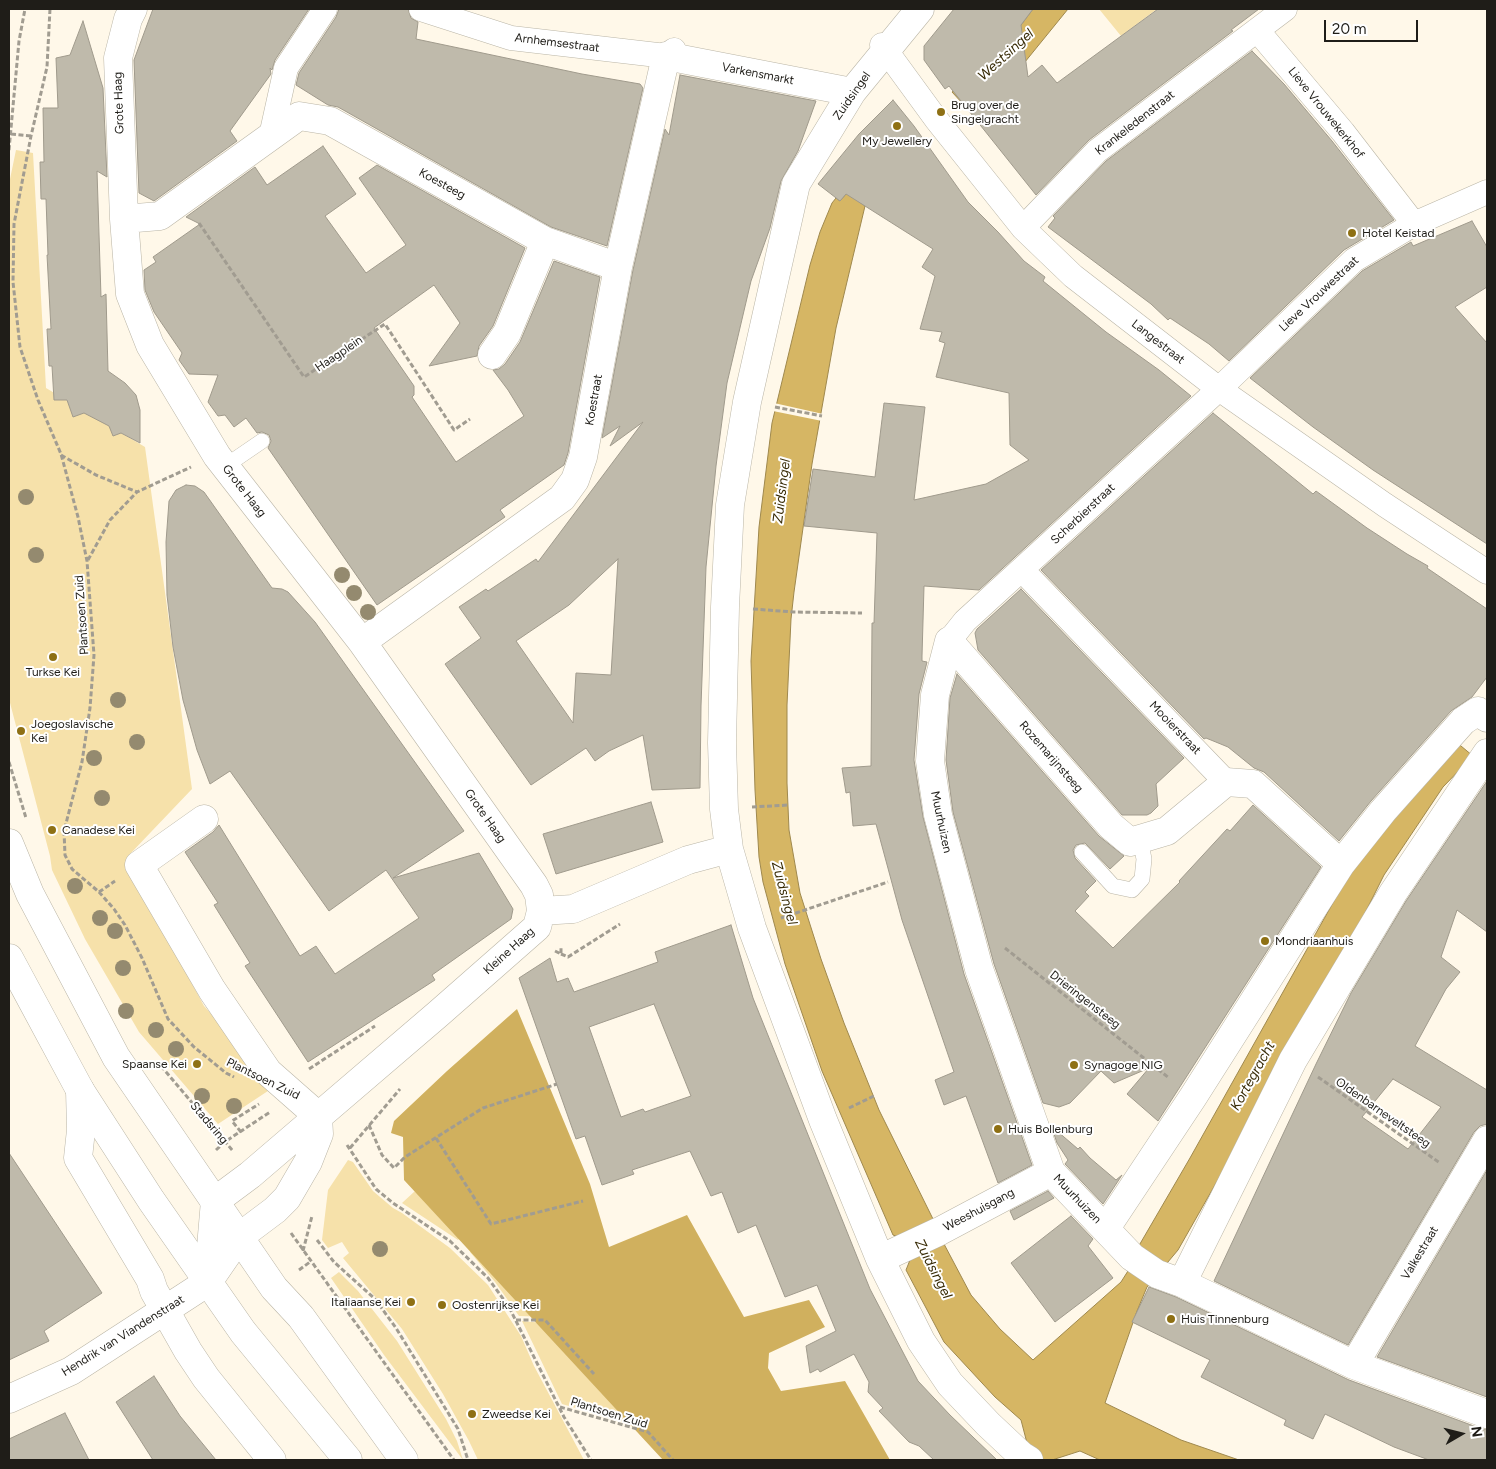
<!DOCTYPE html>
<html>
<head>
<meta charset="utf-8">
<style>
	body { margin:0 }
	#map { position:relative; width:1496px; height:1469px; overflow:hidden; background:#fff8e9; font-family:Figtree,sans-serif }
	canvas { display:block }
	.frame { position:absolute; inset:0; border:10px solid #1f1d18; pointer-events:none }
	.north { position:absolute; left:1436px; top:1409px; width:50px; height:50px; -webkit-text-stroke:4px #fff; paint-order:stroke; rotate:82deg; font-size:14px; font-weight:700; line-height:20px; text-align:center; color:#1f1d18 }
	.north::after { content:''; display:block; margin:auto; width:18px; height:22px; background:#1f1d18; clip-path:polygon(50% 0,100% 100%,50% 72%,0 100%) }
	.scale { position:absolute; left:1324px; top:20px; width:94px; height:22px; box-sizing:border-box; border:2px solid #1f1d18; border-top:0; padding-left:6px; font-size:15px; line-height:18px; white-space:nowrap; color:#1f1d18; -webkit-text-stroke:4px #fff; paint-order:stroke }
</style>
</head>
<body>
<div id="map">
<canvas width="1496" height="1469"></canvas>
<div class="frame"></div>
<div class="north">N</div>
<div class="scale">20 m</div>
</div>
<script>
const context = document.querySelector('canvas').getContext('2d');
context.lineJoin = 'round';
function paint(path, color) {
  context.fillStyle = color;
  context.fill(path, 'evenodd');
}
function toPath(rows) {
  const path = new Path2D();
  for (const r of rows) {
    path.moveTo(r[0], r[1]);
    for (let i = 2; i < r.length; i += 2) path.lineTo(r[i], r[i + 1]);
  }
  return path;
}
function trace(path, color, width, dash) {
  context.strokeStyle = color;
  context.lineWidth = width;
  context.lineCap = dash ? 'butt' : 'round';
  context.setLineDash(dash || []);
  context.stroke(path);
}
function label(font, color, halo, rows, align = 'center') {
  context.font = font + ' Figtree,sans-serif';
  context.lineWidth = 4;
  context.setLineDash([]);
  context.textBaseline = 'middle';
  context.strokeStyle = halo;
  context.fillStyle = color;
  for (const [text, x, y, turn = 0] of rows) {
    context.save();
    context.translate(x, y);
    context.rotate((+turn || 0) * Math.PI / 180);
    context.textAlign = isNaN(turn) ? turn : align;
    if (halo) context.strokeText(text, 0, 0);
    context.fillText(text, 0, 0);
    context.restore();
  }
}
const green = toPath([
	[1099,9,1157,9,1121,36],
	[16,150,33,153,46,388,145,447,192,789,130,854,131,866,130,868,204,1006,277,1085,218,1124,139,1032,85,939,52,870,50,856,9,699,9,184],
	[348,1160,353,1162,373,1191,393,1208,402,1213,450,1248,488,1285,521,1336,534,1366,584,1460,478,1460,469,1441,443,1394,402,1329,343,1258,349,1253,342,1242,328,1248,322,1240,328,1190],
	[427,1180,549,1317,519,1316,495,1282,470,1252,473,1249,462,1236,458,1240,402,1203],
	[339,1272,358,1291,397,1341,446,1419,457,1441,463,1460,384,1355,331,1278],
	[522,1321,543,1323,645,1428,562,1404]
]);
const forest = toPath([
	[517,1009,590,1184,609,1247,687,1215,744,1317,809,1300,825,1327,769,1353,768,1368,781,1391,845,1381,890,1460,663,1460,404,1180,403,1137,391,1133,394,1121,447,1071]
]);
const water = toPath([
	[1033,9,1068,9,1016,73,964,105,952,92,978,73,1021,25,1033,9],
	[877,157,858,201,865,206,836,328,812,464,794,592,791,619,787,705,787,783,789,830,800,893,821,959,844,1023,879,1110,934,1221,944,1244,971,1295,1000,1329,1033,1360,1121,1282,1140,1252,1137,1249,1190,1158,1348,876,1455,741,1473,756,1443,787,1384,875,1357,929,1270,1088,1178,1250,1147,1287,1137,1311,1105,1403,1181,1440,1239,1460,1100,1460,1080,1451,1052,1460,1018,1460,1027,1443,1021,1420,995,1397,944,1342,906,1270,912,1255,904,1239,893,1235,822,1071,785,964,763,882,759,857,755,790,751,661,759,527,772,423,810,265,820,232,832,203,836,198,840,201,877,157]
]);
const pier = toPath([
	[774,403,823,414,822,421,773,411]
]);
const building = toPath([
	[153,9,309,9,275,60,272,70,270,68,271,74,230,131,237,141,154,201,139,193,134,60,153,9],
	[339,9,408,9,411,18,418,22,416,39,582,74,640,84,643,88,607,246,551,227,338,107,328,105,296,85,299,73,336,17,339,9],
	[954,9,1033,9,1021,25,1028,77,1042,65,1057,83,1158,9,1259,9,1231,30,1233,31,1089,140,1036,195,949,86,945,89,924,60,924,46,954,9],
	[83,21,103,88,107,177,97,171,101,297,106,294,108,371,125,383,136,395,140,410,140,443,121,433,113,436,109,426,84,413,73,417,67,400,54,400,52,366,49,366,47,329,51,329,47,255,48,255,46,199,41,199,40,162,44,162,43,108,58,108,56,58,70,55,83,21],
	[1252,51,1284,84,1332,141,1394,220,1344,250,1229,361,1209,344,1170,318,1168,320,1151,304,1048,227,1055,218,1053,216,1106,161,1252,51],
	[680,75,816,101,798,151,781,181,770,228,751,281,727,383,716,466,706,567,701,706,700,788,652,790,643,735,609,751,595,761,586,748,531,785,445,664,481,638,459,607,486,589,488,591,536,559,538,562,643,422,610,446,620,426,602,438,633,270,665,129,669,135,680,75],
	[618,559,611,675,576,673,573,723,516,641,569,605,618,559],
	[893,100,914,126,968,202,998,232,1024,261,1045,277,1043,281,1106,332,1159,370,1191,396,979,590,924,586,922,656,922,661,927,662,919,694,914,760,923,817,964,974,1032,1165,998,1183,966,1096,944,1105,935,1080,954,1072,902,920,876,824,853,826,850,792,846,793,842,768,871,766,872,623,874,623,877,533,804,526,813,469,875,477,884,403,925,407,914,500,986,484,1029,460,1010,445,1009,393,936,377,945,343,939,341,942,332,920,329,935,276,922,267,933,249,846,194,840,201,818,184,859,134,893,100],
	[323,146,356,194,325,216,366,273,406,245,359,178,377,165,525,248,493,326,479,346,477,356,429,366,460,323,434,285,374,328,414,386,414,395,412,397,456,462,524,416,508,390,493,370,499,369,505,364,520,342,554,261,600,277,568,453,564,465,500,510,505,517,377,605,268,448,271,441,269,435,262,432,257,433,246,418,234,427,225,415,218,416,208,402,218,375,189,374,179,360,182,353,154,312,145,290,144,270,156,262,153,257,200,224,186,217,255,167,267,185,323,146],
	[1472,221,1487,247,1487,287,1455,307,1487,343,1487,544,1373,470,1313,427,1250,378,1362,271,1411,242,1413,246,1472,221],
	[1213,413,1313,494,1316,491,1367,528,1407,554,1428,566,1427,568,1487,609,1487,677,1472,697,1451,711,1371,801,1339,841,1264,772,1254,768,1228,747,1206,738,1204,739,1041,570,1213,413],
	[186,485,195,486,204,492,272,588,282,589,288,592,315,622,464,831,393,878,479,853,513,909,511,919,432,975,435,980,308,1062,245,966,250,963,214,905,218,903,185,852,213,832,219,825,300,956,316,946,335,974,419,918,386,870,329,911,230,771,210,784,197,750,183,700,173,647,167,595,166,542,169,501,176,490,186,485],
	[1021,589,1184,758,1156,784,1158,806,1151,813,1147,815,1122,815,978,650,975,633,977,629,1021,589],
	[957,674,1099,836,1124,856,1110,869,1085,843,1076,845,1073,850,1075,858,1096,881,1085,892,1089,896,1075,911,1113,948,1180,882,1179,881,1227,829,1230,831,1253,805,1321,867,1158,1121,1127,1094,1149,1068,1114,1083,1101,1071,1070,1103,1059,1107,1043,1103,994,964,953,812,946,760,950,698,957,674],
	[1487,781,1487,932,1457,910,1441,957,1460,972,1446,989,1415,1046,1487,1090,1487,1124,1480,1126,1474,1132,1348,1345,1214,1281,1316,1064,1351,993,1406,901,1487,781],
	[1393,1079,1441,1107,1408,1149,1362,1117,1393,1079],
	[651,802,663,842,556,874,543,834,651,802],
	[731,925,753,998,870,1289,918,1381,950,1415,997,1460,934,1460,919,1446,909,1442,879,1411,883,1408,868,1392,869,1382,854,1354,820,1372,818,1369,810,1373,806,1346,836,1331,817,1285,785,1297,756,1225,738,1233,722,1192,711,1196,690,1151,632,1170,634,1174,602,1185,585,1136,576,1139,519,978,550,958,557,982,568,978,574,992,658,962,655,952,731,925],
	[654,1004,691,1096,645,1112,643,1109,621,1117,589,1027,654,1004],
	[1057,1131,1078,1149,1080,1147,1090,1158,1116,1180,1122,1175,1103,1204,1065,1164,1068,1160,1057,1143,1054,1134,1057,1131],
	[9,1153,102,1293,44,1331,49,1341,9,1360,9,1153],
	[1487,1170,1487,1397,1377,1357,1487,1170],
	[1048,1191,1054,1198,1014,1220,1010,1211,1048,1191],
	[1071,1216,1093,1239,1088,1246,1113,1278,1055,1322,1011,1263,1071,1216],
	[1149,1287,1176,1297,1349,1380,1482,1429,1487,1429,1487,1460,1429,1460,1394,1447,1325,1414,1313,1439,1284,1425,1286,1420,1201,1377,1210,1360,1132,1322,1149,1287],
	[154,1376,180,1416,216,1460,153,1460,116,1402,154,1376],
	[65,1413,89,1460,9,1460,9,1439,65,1413]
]);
const path = toPath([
	[50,9,47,67,31,136,14,224,13,282,20,347,38,400,61,454,78,517,87,561,94,655,90,708,82,762,64,831,65,855,72,869,99,892,114,909,125,925,142,958,168,1019,194,1047,226,1073,234,1077],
	[11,134,31,136],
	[9,150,19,41,25,9],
	[199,223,304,377,385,324,454,430,470,419],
	[775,407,822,416],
	[61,455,96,475,137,492,191,467],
	[88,560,110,520,137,492],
	[753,609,794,612,862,613],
	[9,762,26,818],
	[752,807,789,805],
	[99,892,115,881],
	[781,918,888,882],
	[1005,948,1169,1078],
	[555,951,561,954,561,946],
	[561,954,568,957,620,924],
	[161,1066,233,1151],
	[309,1069,375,1026],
	[1318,1077,1440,1163],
	[849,1108,876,1095],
	[369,1125,382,1155,394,1168,405,1157,483,1108,557,1084],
	[241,1132,232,1121,259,1104],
	[436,1138,491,1224,583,1201],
	[347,1145,376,1189,393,1203,450,1241,488,1278,509,1307,564,1417,591,1460],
	[350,1148,400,1089],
	[216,1150,226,1141,270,1112],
	[291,1233,454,1460],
	[317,1240,334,1262,375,1299,396,1328,458,1429,468,1460],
	[303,1251,312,1216],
	[299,1270,310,1262],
	[516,1320,545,1320,594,1374],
	[560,1407,648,1432,673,1460]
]);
const service = toPath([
	[224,467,262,441],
	[1082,852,1113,886,1132,890,1142,879,1144,859,1140,839]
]);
const pedestrian = toPath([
	[421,9,511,38,666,56,674,50],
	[1257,30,1343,132,1414,224],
	[882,45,936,119,1023,228,1073,276,1219,389,1385,505,1487,572],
	[271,136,286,68,325,9],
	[1023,228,1097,151,1285,9],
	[1022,570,1226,782],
	[949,641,965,621,1219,389,1354,260,1414,224,1487,192]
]);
const minor = toPath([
	[133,9,128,19,118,58,124,219,130,294,150,345,217,456,362,642,534,885,539,895,541,911,537,927,438,1014,250,1175,215,1201,208,1282],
	[920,9,852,92,796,184,747,402,730,505,725,607,722,743,724,809,729,849,752,928,823,1120,880,1259,921,1341,950,1384,988,1424,1021,1455,1029,1460],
	[124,219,160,216,299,116,330,121,545,241,618,267],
	[492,355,507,333,545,241],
	[949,641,935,695,930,761,938,815,979,969,1051,1172,1132,1257,1157,1274,1182,1283,1354,1365,1487,1414],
	[949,641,1111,826,1130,842,1167,831,1226,782,1253,784,1341,864],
	[362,642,562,498,575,480,583,457,618,267,666,56,852,92],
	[204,819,139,865,212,990,268,1072,318,1116],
	[541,911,573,909,688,860,729,849],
	[80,1090,81,1130,78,1158,150,1279,154,1291,188,1351,206,1378,272,1460],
	[1106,1228,1193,1097,1341,864,1383,811,1463,721,1478,711,1487,718],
	[239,1237,275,1210,287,1198,308,1162,319,1134,318,1116],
	[880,1259,940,1231,1051,1172],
	[1182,1283,1293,1060,1393,893,1487,753],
	[1354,1365,1487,1140]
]);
const tertiary = toPath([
	[9,1399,71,1371,208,1282,239,1237]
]);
const secondary = toPath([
	[9,843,30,894,116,1057,274,1288,301,1317,404,1460],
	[9,958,80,1090,151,1200,243,1332,348,1460]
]);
const trees = [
	[26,497],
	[36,555],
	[342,575],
	[354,593],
	[368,612],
	[118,700],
	[137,742],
	[94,758],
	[102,798],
	[75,886],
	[100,918],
	[115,931],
	[123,968],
	[126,1011],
	[156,1030],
	[176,1049],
	[202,1096],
	[234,1106],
	[380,1249]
];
const markers = [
	[941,112,5,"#8e7014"],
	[897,126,5,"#8e7014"],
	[1352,233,5,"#8e7014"],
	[53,657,5,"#8e7014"],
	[21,731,5,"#8e7014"],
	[52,830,5,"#8e7014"],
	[1265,941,5,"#8e7014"],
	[197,1064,5,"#8e7014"],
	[1074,1065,5,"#8e7014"],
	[998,1129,5,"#8e7014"],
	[411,1302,5,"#8e7014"],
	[442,1305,5,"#8e7014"],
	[1171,1319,5,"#8e7014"],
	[472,1414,5,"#8e7014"]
];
const streetNames = [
	["Arnhemsestraat",557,43,7],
	["Varkensmarkt",758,74,11],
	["Zuidsingel",852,96,-55],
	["Grote Haag",119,103,-92],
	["Lieve Vrouwekerkhof",1326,113,51],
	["Krankeledenstraat",1135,123,-38],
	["Koesteeg",442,184,29],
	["Lieve Vrouwestraat",1319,294,-43],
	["Langestraat",1158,342,38],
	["Haagplein",339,354,-34],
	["Koestraat",594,400,-80],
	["Grote Haag",244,491,52],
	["Scherbierstraat",1083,514,-43],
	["Plantsoen Zuid",82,615,-94],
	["Mooierstraat",1175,728,46],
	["Rozemarijnsteeg",1051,757,49],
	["Grote Haag",485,816,55],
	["Muurhuizen",941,822,78],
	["Kleine Haag",509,951,-42],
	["Drieringensteeg",1085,1000,38],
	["Plantsoen Zuid",263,1079,26],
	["Oldenbarneveltsteeg",1383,1113,35],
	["Stadsring",209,1123,50],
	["Muurhuizen",1077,1199,46],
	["Weeshuisgang",979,1210,-28],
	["Valkestraat",1420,1253,-59],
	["Hendrik van Viandenstraat",123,1336,-32],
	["Plantsoen Zuid",609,1413,17]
];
const poiNames = [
	["Brug over de",951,105],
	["Singelgracht",951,119],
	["My Jewellery",897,141,"center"],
	["Hotel Keistad",1362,233],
	["Turkse Kei",53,672,"center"],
	["Joegoslavische",31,724],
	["Kei",31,738],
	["Canadese Kei",62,830],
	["Mondriaanhuis",1275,941],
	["Spaanse Kei",187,1064,"right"],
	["Synagoge NIG",1084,1065],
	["Huis Bollenburg",1008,1129],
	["Italiaanse Kei",401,1302,"right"],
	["Oostenrijkse Kei",452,1305],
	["Huis Tinnenburg",1181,1319],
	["Zweedse Kei",482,1414]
];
const waterNames = [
	["Westsingel",1006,55,-42],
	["Zuidsingel",782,491,-83],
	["Zuidsingel",784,893,75],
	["Kortegracht",1253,1076,-61],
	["Zuidsingel",933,1269,63]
];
paint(green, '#f6e1aa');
paint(forest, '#d0b05e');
paint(water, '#d6b664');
trace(water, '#9f884d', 1);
paint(pier, '#fff8e9');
paint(building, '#bfbaab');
trace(building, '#a09a8c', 1);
trace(service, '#bab5a6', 16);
trace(pedestrian, '#bab5a6', 25);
trace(minor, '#bab5a6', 29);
trace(tertiary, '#bab5a6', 29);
trace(secondary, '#bab5a6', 29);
trace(path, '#a19c91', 3, [5, 2.5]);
trace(service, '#fff', 15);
trace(pedestrian, '#fff', 24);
trace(minor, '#fff', 28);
trace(tertiary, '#fff', 28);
trace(secondary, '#fff', 28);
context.fillStyle = '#948a6f';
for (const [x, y] of trees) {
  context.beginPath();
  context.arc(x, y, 8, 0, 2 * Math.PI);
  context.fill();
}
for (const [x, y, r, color] of markers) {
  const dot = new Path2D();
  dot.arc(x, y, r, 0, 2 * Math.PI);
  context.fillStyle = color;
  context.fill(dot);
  trace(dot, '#fff', 2);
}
label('12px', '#1f1d18', '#fff', streetNames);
label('12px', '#1f1d18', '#fff', poiNames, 'left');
label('italic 14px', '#392c07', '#fff', waterNames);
</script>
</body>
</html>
